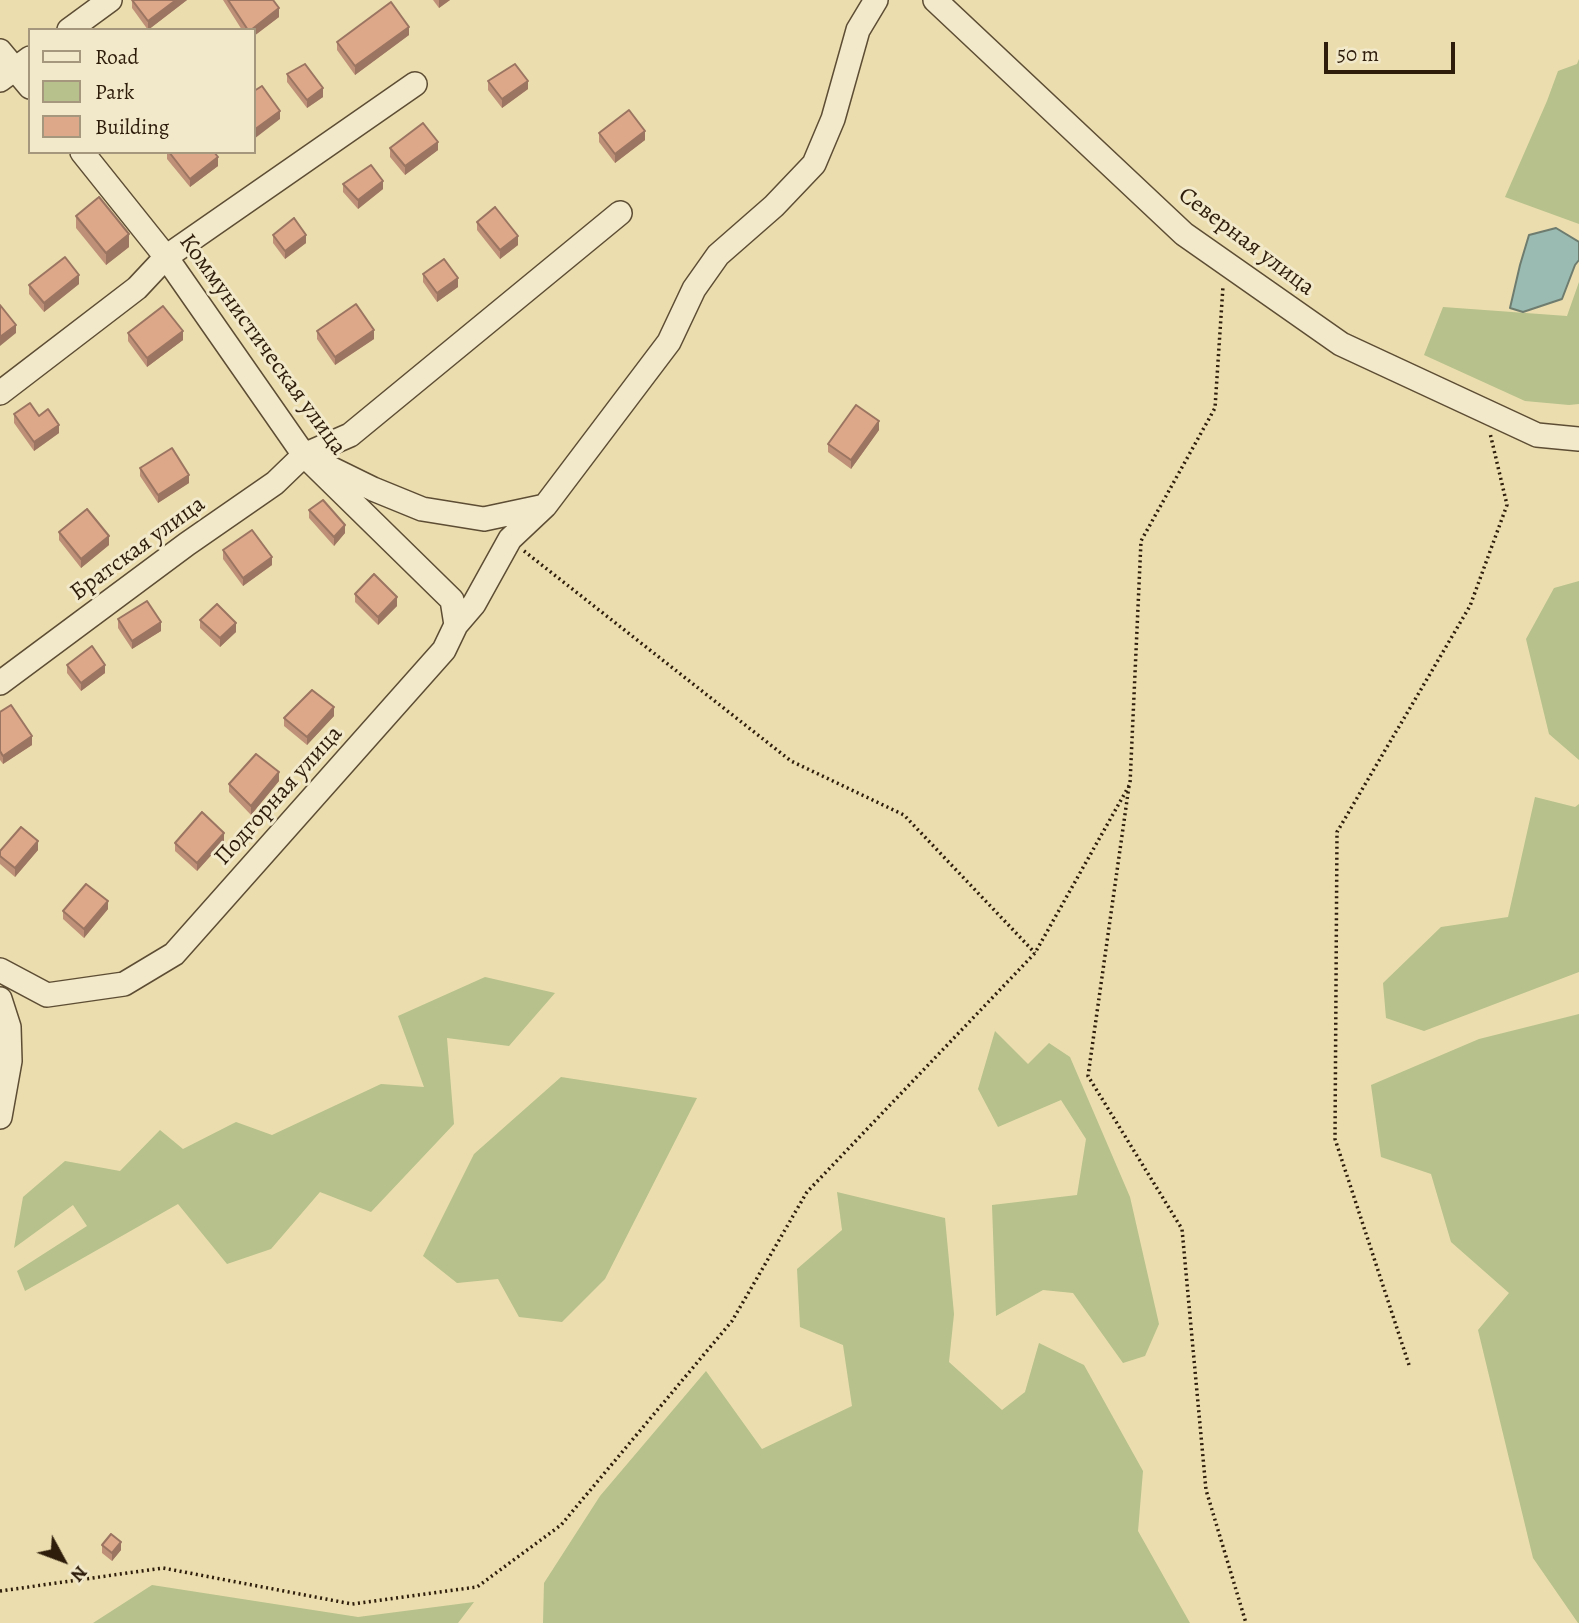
<!DOCTYPE html>
<html>
<head>
<meta charset="utf-8">
<style>
	body { margin:0 }
	#map { position:relative; width:1579px; height:1623px; overflow:hidden; background:#ebddae; font-family:Alegreya,serif }
	canvas { display:block }
	.legend { position:absolute; left:28px; top:28px; width:228px; height:126px; box-sizing:border-box; background:#f2e9ca; border:2px solid #a4977e; margin:0; padding:9px 12px; list-style:none; font-size:21px; color:#2e1d0b }
	.legend li { display:flex; align-items:center; gap:14px; height:35px }
	.legend b { width:35px; border:2px solid #a4977e }
	.north { position:absolute; left:28px; top:1525px; width:70px; height:70px; -webkit-text-stroke:5px #f2e9ca; paint-order:stroke; rotate:131deg; font-size:19px; font-weight:700; line-height:28px; text-align:center; color:#2e1d0b }
	.north::after { content:''; display:block; margin:auto; width:24px; height:32px; background:#2e1d0b; clip-path:polygon(50% 0,100% 100%,50% 72%,0 100%) }
	.scale { position:absolute; left:1324px; top:42px; width:131px; height:32px; box-sizing:border-box; border:4px solid #2e1d0b; border-top:0; padding-left:9px; font-size:21px; line-height:24px; white-space:nowrap; color:#2e1d0b; -webkit-text-stroke:5px #f2e9ca; paint-order:stroke }
</style>
</head>
<body>
<div id="map">
<canvas width="1579" height="1623"></canvas>
<ul class="legend">
<li><b style="height:9px;background:#f2e9ca"></b>Road</li>
<li><b style="height:19px;background:#b6c18b"></b>Park</li>
<li><b style="height:19px;background:#dda78a"></b>Building</li>
</ul>
<div class="north">N</div>
<div class="scale">50 m</div>
</div>
<script>
const context = document.querySelector('canvas').getContext('2d');
context.lineJoin = 'round';
function paint(path, color) {
  context.fillStyle = color;
  context.fill(path, 'evenodd');
}
function toPath(rows) {
  const path = new Path2D();
  for (const r of rows) {
    path.moveTo(r[0], r[1]);
    for (let i = 2; i < r.length; i += 2) path.lineTo(r[i], r[i + 1]);
  }
  return path;
}
function trace(path, color, width, dash) {
  context.strokeStyle = color;
  context.lineWidth = width;
  context.lineCap = dash ? 'butt' : 'round';
  context.setLineDash(dash || []);
  context.stroke(path);
}
function label(font, color, halo, rows, align = 'center') {
  context.font = font + ' Alegreya,serif';
  context.lineWidth = 6;
  context.setLineDash([]);
  context.textBaseline = 'middle';
  context.strokeStyle = halo;
  context.fillStyle = color;
  for (const [text, x, y, turn = 0] of rows) {
    context.save();
    context.translate(x, y);
    context.rotate((+turn || 0) * Math.PI / 180);
    context.textAlign = isNaN(turn) ? turn : align;
    if (halo) context.strokeText(text, 0, 0);
    context.fillText(text, 0, 0);
    context.restore();
  }
}
const green = toPath([
	[1579,59,1579,224,1505,197,1547,101,1558,71,1577,64],
	[1579,282,1579,404,1569,405,1525,401,1424,355,1443,307,1567,316],
	[1579,581,1579,760,1549,734,1526,639,1554,588],
	[1535,797,1575,807,1579,804,1579,972,1424,1031,1386,1018,1383,983,1441,927,1508,917],
	[485,977,555,993,509,1046,447,1038,454,1124,371,1212,320,1192,271,1249,227,1264,178,1204,25,1291,17,1271,87,1226,73,1205,14,1248,23,1197,65,1161,120,1171,160,1130,183,1149,236,1122,272,1135,381,1084,424,1087,398,1016],
	[1579,1014,1579,1623,1578,1623,1533,1558,1478,1330,1509,1293,1451,1242,1431,1174,1381,1157,1371,1085,1479,1039],
	[995,1031,1028,1064,1049,1043,1070,1057,1130,1197,1159,1324,1145,1356,1123,1363,1073,1293,1043,1290,996,1316,992,1205,1077,1195,1086,1139,1061,1100,998,1127,978,1089],
	[561,1077,697,1098,605,1279,562,1322,519,1317,498,1279,457,1283,423,1256,474,1154],
	[837,1192,945,1218,954,1314,949,1362,1002,1410,1025,1392,1039,1343,1084,1365,1143,1471,1138,1531,1190,1623,543,1623,544,1583,600,1496,706,1371,762,1449,852,1406,843,1345,800,1327,797,1269,842,1230],
	[152,1585,358,1617,474,1602,458,1623,93,1623]
]);
const water = toPath([
	[1556,228,1579,242,1579,260,1575,265,1562,299,1523,312,1510,308,1520,265,1529,235,1556,228]
]);
const path = toPath([
	[524,551,791,761,904,815,1035,953],
	[1129,786,1088,1076,1182,1229,1206,1490,1246,1623],
	[1409,1365,1335,1139,1337,832,1470,606,1507,505,1490,433],
	[0,1591,163,1568,352,1604,477,1587,561,1525,732,1321,807,1192,1035,953,1130,784,1141,541,1215,408,1223,286]
]);
const minor = toPath([
	[935,0,1184,234,1341,344,1537,435,1579,439],
	[69,30,110,0],
	[0,51,30,87],
	[0,80,30,58],
	[82,152,166,257,304,455,452,600,456,625],
	[0,393,137,288,166,257,415,84],
	[322,464,373,489,422,509,484,519,545,506],
	[0,683,187,544,275,483,304,455,350,435,620,213],
	[0,970,47,995,124,984,174,954,444,650,456,625,474,604,510,539,545,506,669,342,694,289,718,255,774,206,814,164,833,119,858,30,876,0],
	[0,999,9,1027,10,1061,0,1117]
]);
const wall = toPath([
	[132,0,187,0,148,30,132,8],
	[223,0,273,0,279,17,254,36,254,30,242,30],
	[433,0,450,0,439,8],
	[409,35,355,75,337,50,337,42],
	[287,74,323,97,307,108,287,82],
	[488,81,528,89,502,108,488,90],
	[599,133,645,140,615,163,599,142],
	[390,148,438,150,405,175,390,157],
	[167,152,214,152,218,166,190,187,167,159],
	[343,184,383,189,358,209,343,192],
	[76,216,129,247,106,265,76,228],
	[477,222,518,245,500,259,477,230],
	[273,235,306,243,285,259,273,243],
	[423,274,458,287,437,302,423,282],
	[79,284,44,312,29,294,29,285],
	[317,331,374,339,335,365,317,339],
	[128,333,183,340,147,367,128,341],
	[14,414,39,416,59,433,34,451,14,423],
	[879,430,851,469,828,452,828,444],
	[140,468,189,483,158,503,140,476],
	[309,510,345,533,334,546,309,518],
	[59,532,109,545,81,568,59,540],
	[223,550,272,565,243,586,223,559],
	[355,594,397,606,378,625,355,602],
	[118,619,161,631,132,649,118,628],
	[200,620,236,632,220,647,200,628],
	[67,665,105,673,81,691,67,673],
	[0,712,32,745,3,764,0,760],
	[334,716,307,745,284,726,284,718],
	[279,781,251,815,229,792,229,784],
	[224,841,197,871,175,851,175,843],
	[38,850,15,877,0,864,0,851],
	[108,909,84,938,63,919,63,911],
	[102,1545,121,1550,112,1561,102,1553]
]);
const shadedWall = toPath([
	[176,0,187,0,148,30,148,21],
	[439,0,450,0,439,8],
	[279,8,279,17,254,36,254,30,251,30],
	[409,27,409,35,355,75,355,66],
	[528,81,528,89,502,108,502,99],
	[323,88,323,97,307,108,307,100],
	[280,111,280,119,254,139,254,130],
	[645,131,645,140,615,163,615,154],
	[438,142,438,150,405,175,405,166],
	[218,157,218,166,190,187,190,179],
	[383,181,383,189,358,209,358,200],
	[129,234,129,247,106,265,106,253],
	[306,235,306,243,285,259,285,251],
	[518,236,518,245,500,259,500,250],
	[79,275,79,284,44,312,44,303],
	[458,278,458,287,437,302,437,293],
	[16,325,16,333,0,346,0,337],
	[374,330,374,339,335,365,335,357],
	[183,331,183,340,147,367,147,358],
	[879,421,879,430,851,469,851,460],
	[59,425,59,433,34,451,34,442],
	[189,475,189,483,158,503,158,495],
	[345,525,345,533,334,546,334,537],
	[109,536,109,545,81,568,81,559],
	[272,557,272,565,243,586,243,578],
	[397,597,397,606,378,625,378,617],
	[161,622,161,631,132,649,132,641],
	[236,623,236,632,220,647,220,638],
	[105,665,105,673,81,691,81,683],
	[334,707,334,716,307,745,307,737],
	[32,736,32,745,3,764,3,756],
	[279,772,279,781,251,815,251,806],
	[224,833,224,841,197,871,197,863],
	[38,841,38,850,15,877,15,868],
	[108,901,108,909,84,938,84,929],
	[121,1542,121,1550,112,1561,112,1553]
]);
const building = toPath([
	[132,0,176,0,148,21,132,0],
	[228,0,273,0,279,8,251,30,248,30,228,0],
	[391,2,409,27,355,66,337,42,391,2],
	[305,64,323,88,307,100,287,74,305,64],
	[515,64,528,81,502,99,488,81,515,64],
	[262,86,280,111,254,130,254,91,262,86],
	[629,110,645,131,615,154,599,133,629,110],
	[423,123,438,142,405,166,390,148,423,123],
	[169,152,214,152,218,157,190,179,169,152],
	[371,165,383,181,358,200,343,184,371,165],
	[99,197,129,234,106,253,76,216,99,197],
	[495,207,518,236,500,250,477,222,495,207],
	[294,218,306,235,285,251,273,235,294,218],
	[65,257,79,275,44,303,29,285,65,257],
	[444,259,458,278,437,293,423,274,444,259],
	[356,304,374,330,335,357,317,331,356,304],
	[0,305,16,325,0,337,0,305],
	[163,306,183,331,147,358,128,333,163,306],
	[30,403,39,416,48,409,59,425,34,442,14,414,30,403],
	[856,405,879,421,851,460,828,444,856,405],
	[172,448,189,475,158,495,140,468,172,448],
	[323,500,345,525,334,537,309,510,323,500],
	[87,509,109,536,81,559,59,532,87,509],
	[252,530,272,557,243,578,223,550,252,530],
	[374,574,397,597,378,617,355,594,374,574],
	[147,601,161,622,132,641,118,619,147,601],
	[217,604,236,623,220,638,200,620,217,604],
	[92,646,105,665,81,683,67,665,92,646],
	[312,690,334,707,307,737,284,718,312,690],
	[11,705,32,736,3,756,0,751,0,712,11,705],
	[256,754,279,772,251,806,229,784,256,754],
	[202,812,224,833,197,863,175,843,202,812],
	[21,827,38,841,15,868,0,856,0,851,21,827],
	[86,884,108,901,84,929,63,911,86,884],
	[111,1534,121,1542,112,1553,102,1545,111,1534]
]);
const streetNames = [
	["Северная улица",1246,242,37],
	["Коммунистическая улица",262,345,54],
	["Братская улица",138,549,-36],
	["Подгорная улица",279,796,-48]
];
paint(green, '#b6c18b');
paint(water, '#99bbb2');
trace(water, '#6e7c6f', 2);
trace(minor, '#5d4d34', 26);
trace(path, '#2e1d0b', 3.5, [2, 3.5]);
trace(minor, '#f2e9ca', 23);
paint(wall, '#be9077');
paint(shadedWall, '#9b7561');
paint(building, '#dda78a');
trace(building, '#9b7561', 2);
label('24px', '#2e1d0b', '#f2e9ca', streetNames);
</script>
</body>
</html>
